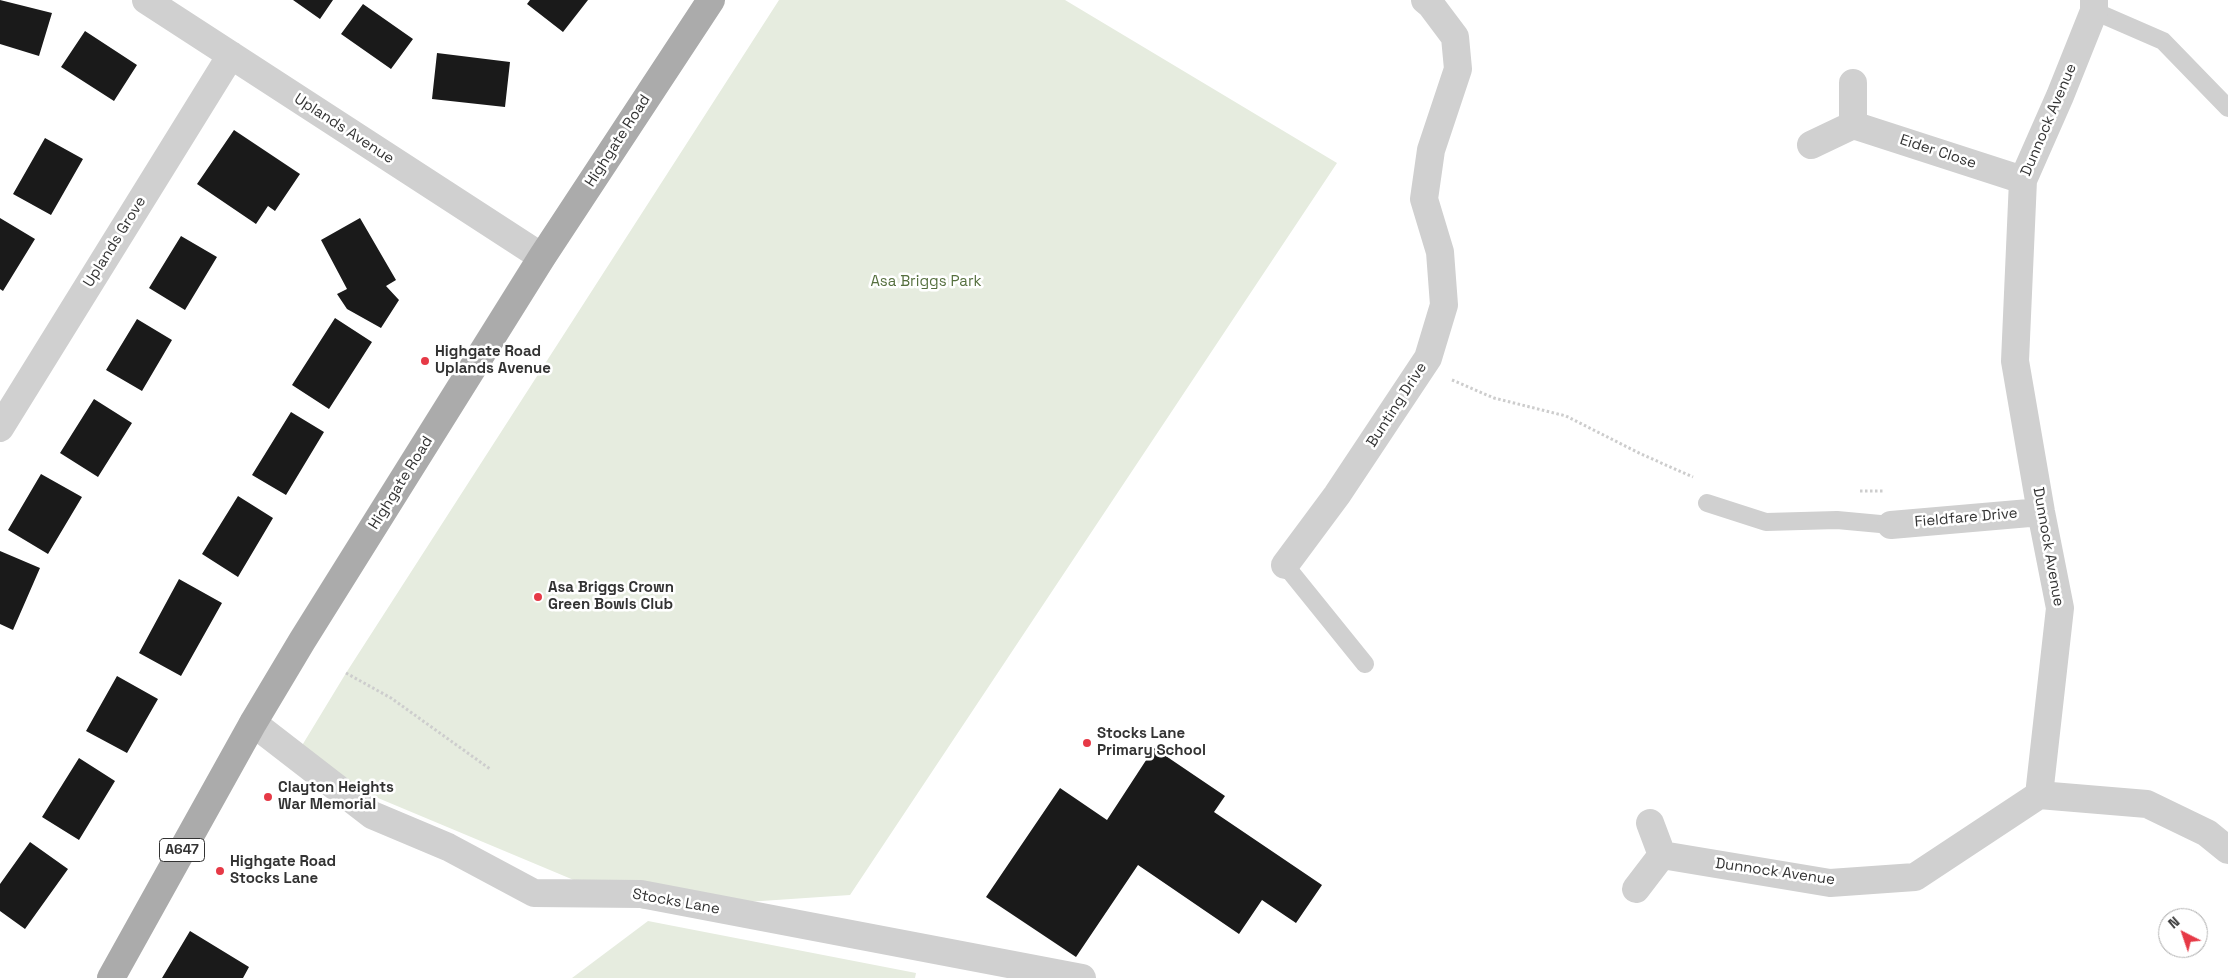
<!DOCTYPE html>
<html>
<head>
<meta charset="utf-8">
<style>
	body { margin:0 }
	#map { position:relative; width:2228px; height:978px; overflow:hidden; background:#fff; font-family:"Space Grotesk",sans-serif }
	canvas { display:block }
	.north { position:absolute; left:2158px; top:908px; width:50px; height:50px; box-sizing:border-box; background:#fff; border:1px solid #adadad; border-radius:50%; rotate:319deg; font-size:14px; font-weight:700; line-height:20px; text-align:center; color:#333 }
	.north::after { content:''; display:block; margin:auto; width:18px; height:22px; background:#e63946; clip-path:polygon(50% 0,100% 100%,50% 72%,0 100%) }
</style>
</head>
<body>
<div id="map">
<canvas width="2228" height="978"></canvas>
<div class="north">N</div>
</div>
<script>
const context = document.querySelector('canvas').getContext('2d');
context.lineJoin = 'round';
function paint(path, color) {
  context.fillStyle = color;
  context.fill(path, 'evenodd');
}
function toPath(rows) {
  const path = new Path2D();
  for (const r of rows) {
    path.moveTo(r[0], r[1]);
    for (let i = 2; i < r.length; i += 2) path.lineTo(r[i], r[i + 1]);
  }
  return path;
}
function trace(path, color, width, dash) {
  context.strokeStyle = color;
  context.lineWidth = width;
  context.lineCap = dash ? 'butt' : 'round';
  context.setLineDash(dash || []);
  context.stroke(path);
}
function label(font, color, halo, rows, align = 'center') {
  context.font = font + ' "Space Grotesk",sans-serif';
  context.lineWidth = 5;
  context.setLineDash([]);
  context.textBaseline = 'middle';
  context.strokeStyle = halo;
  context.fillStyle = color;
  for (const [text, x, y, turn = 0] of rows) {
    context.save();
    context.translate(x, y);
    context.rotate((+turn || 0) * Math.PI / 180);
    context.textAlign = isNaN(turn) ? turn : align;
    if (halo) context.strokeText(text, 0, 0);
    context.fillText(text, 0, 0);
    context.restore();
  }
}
const green = toPath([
	[779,0,1065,0,1337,163,850,895,643,909,292,762,346,673],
	[648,921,916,973,915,978,572,978]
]);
const building = toPath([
	[0,0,52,13,39,56,0,44],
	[293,0,333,0,320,19],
	[530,0,588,0,563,32,527,4],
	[363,4,413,39,391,69,341,34],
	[85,31,137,65,114,101,61,67],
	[437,53,510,62,505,107,432,99],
	[234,130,300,174,275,211,268,206,256,224,197,184],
	[45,138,83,159,51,215,13,194],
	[0,218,35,239,3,291,0,289],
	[360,218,396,280,386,286,399,300,381,328,347,309,337,294,347,289,321,240],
	[181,236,217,257,185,310,149,288],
	[335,318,372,342,329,409,292,385],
	[137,319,172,340,142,391,106,370],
	[94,399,132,423,98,477,60,453],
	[291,412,324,432,286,495,252,475],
	[41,474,82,497,48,554,8,530],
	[238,496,273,518,238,577,202,554],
	[0,551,40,568,13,630,0,624],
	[179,579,222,603,181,676,139,653],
	[117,676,158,699,127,753,86,731],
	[1154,748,1225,796,1214,812,1322,885,1296,923,1262,900,1239,934,1138,865,1076,957,986,897,1060,788,1107,820],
	[79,758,115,781,79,840,42,817],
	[30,842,68,869,25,929,0,911,0,884],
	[190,931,249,967,243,978,162,978]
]);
const path = toPath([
	[1452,380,1494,398,1566,416,1641,454,1693,477],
	[1860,491,1883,491],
	[346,673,391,698,490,769]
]);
const lane = toPath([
	[2094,11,2163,41,2228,108],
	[1707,503,1766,522,1837,520,1891,525],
	[1285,565,1365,664]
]);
const street = toPath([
	[146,0,542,257],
	[1853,125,2023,180],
	[1811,145,1853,125,1853,83],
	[0,428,231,55],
	[1891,525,2041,512],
	[1285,565,1337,495,1428,358,1444,305,1440,252,1424,199,1431,150,1458,69,1455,37,1431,5,1425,0],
	[253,723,372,815,448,847,534,893,641,894,1082,978],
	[2039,795,2147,804,2207,833,2228,850],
	[1650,823,1662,855],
	[1636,889,1662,855,1830,883,1915,877,2039,795,2060,608,2041,512,2015,361,2023,180,2060,96,2094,11,2094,0]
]);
const primary = toPath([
	[111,978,253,723,302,641,542,257,711,0]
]);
const markers = [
	[425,361,5,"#e63946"],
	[538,597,5,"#e63946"],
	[1087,743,5,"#e63946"],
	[268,797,5,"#e63946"],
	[220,871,5,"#e63946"]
];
const shields = [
	[182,850,45]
];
const shieldNames = [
	["A647",182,850]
];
const streetNames = [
	["Dunnock Avenue",2049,120,-67],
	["Uplands Avenue",344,129,33],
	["Highgate Road",618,141,-57],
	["Eider Close",1938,152,18],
	["Uplands Grove",115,242,-58],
	["Bunting Drive",1397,405,-57],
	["Highgate Road",401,483,-58],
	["Fieldfare Drive",1966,518,-5],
	["Dunnock Avenue",2048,547,80],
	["Dunnock Avenue",1775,872,8],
	["Stocks Lane",676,902,10]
];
const parkNames = [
	["Asa Briggs Park",926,282]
];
const poiNames = [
	["Highgate Road",435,352],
	["Uplands Avenue",435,369],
	["Asa Briggs Crown",548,588],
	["Green Bowls Club",548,605],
	["Stocks Lane",1097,734],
	["Primary School",1097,751],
	["Clayton Heights",278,788],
	["War Memorial",278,805],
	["Highgate Road",230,862],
	["Stocks Lane",230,879]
];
paint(green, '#e6ecdf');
paint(building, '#1a1a1a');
trace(path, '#cdcdcd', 3, [2.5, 2.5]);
trace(lane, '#d0d0d0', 18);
trace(street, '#d0d0d0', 28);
trace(primary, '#ababab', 28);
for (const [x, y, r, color] of markers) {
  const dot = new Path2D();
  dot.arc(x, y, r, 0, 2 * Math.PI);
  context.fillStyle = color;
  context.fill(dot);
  trace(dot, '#fff', 2);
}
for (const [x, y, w] of shields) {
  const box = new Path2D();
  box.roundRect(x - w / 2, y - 11.5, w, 23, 4);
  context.fillStyle = '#fff';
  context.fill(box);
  trace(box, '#333', 1);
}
label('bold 14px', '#333', null, shieldNames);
label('15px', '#333', '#fff', streetNames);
label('15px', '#56703f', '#fff', parkNames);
label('bold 15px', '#333', '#fff', poiNames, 'left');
</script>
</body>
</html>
